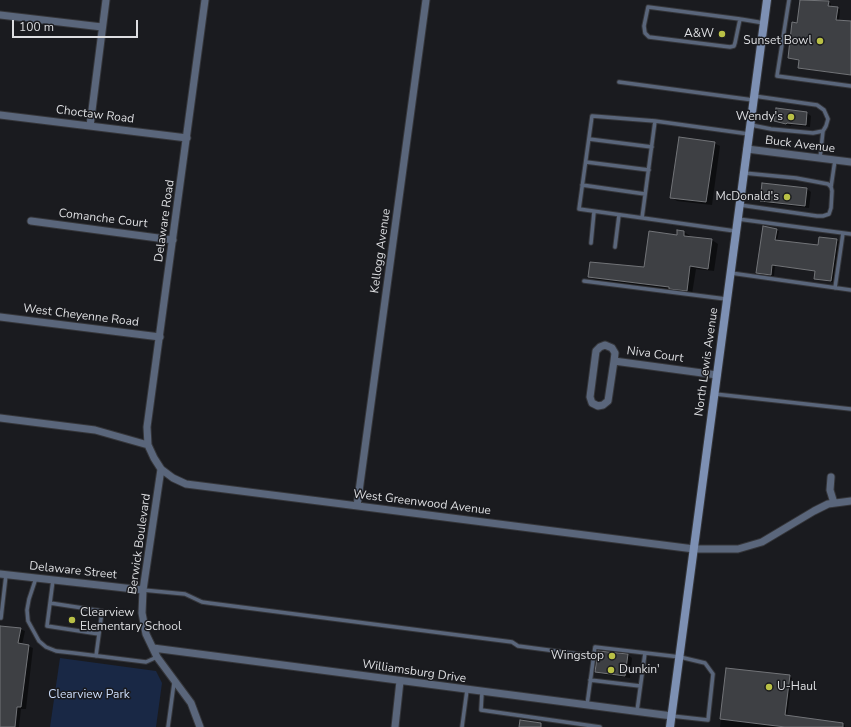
<!DOCTYPE html>
<html>
<head>
<meta charset="utf-8">
<style>
	body { margin:0 }
	#map { position:relative; width:851px; height:727px; overflow:hidden; background:#1a1b1f; font-family:"Nunito Sans",sans-serif }
	canvas { display:block }
	.scale { position:absolute; left:12px; top:20px; width:126px; height:18px; box-sizing:border-box; border:2px solid #dddee1; border-top:0; padding-left:5px; font-size:12px; line-height:14px; white-space:nowrap; color:#dddee1; -webkit-text-stroke:3px #1a1b1f; paint-order:stroke }
</style>
</head>
<body>
<div id="map">
<canvas width="851" height="727"></canvas>
<div class="scale">100 m</div>
</div>
<script>
const context = document.querySelector('canvas').getContext('2d');
context.lineJoin = 'round';
function paint(path, color) {
  context.fillStyle = color;
  context.fill(path, 'evenodd');
}
function toPath(rows) {
  const path = new Path2D();
  for (const r of rows) {
    path.moveTo(r[0], r[1]);
    for (let i = 2; i < r.length; i += 2) path.lineTo(r[i], r[i + 1]);
  }
  return path;
}
function trace(path, color, width, dash) {
  context.strokeStyle = color;
  context.lineWidth = width;
  context.lineCap = dash ? 'butt' : 'round';
  context.setLineDash(dash || []);
  context.stroke(path);
}
function label(font, color, halo, rows, align = 'center') {
  context.font = font + ' "Nunito Sans",sans-serif';
  context.lineWidth = 3;
  context.setLineDash([]);
  context.textBaseline = 'middle';
  context.strokeStyle = halo;
  context.fillStyle = color;
  for (const [text, x, y, turn = 0] of rows) {
    context.save();
    context.translate(x, y);
    context.rotate((+turn || 0) * Math.PI / 180);
    context.textAlign = isNaN(turn) ? turn : align;
    if (halo) context.strokeText(text, 0, 0);
    context.fillText(text, 0, 0);
    context.restore();
  }
}
const green = toPath([
	[60,658,156,671,162,683,156,727,50,727]
]);
const shadow = toPath([
	[801,0,828,2,826,10,828,11,830,3,831,4,831,7,840,9,839,21,851,22,851,75,801,69,799,67,800,61,789,58,798,24],
	[777,109,807,113,811,116,810,127,791,125,791,126,779,123,775,121],
	[714,143,720,146,712,205,677,201,671,197],
	[807,189,811,192,809,208,766,203,761,200],
	[776,230,779,231,777,241,819,246,837,240,839,242,834,282,818,280,815,279,816,271,775,266,774,276,757,273],
	[678,231,684,232,690,236,690,237,712,240,718,244,714,271,696,269,692,294,595,280,589,276,645,268,677,236],
	[0,627,20,629,25,631,22,645,28,646,33,648,26,709,21,709,19,727,0,727],
	[599,652,628,655,632,658,630,678,601,674,596,671],
	[727,669,789,676,792,678,787,717,843,724,845,725,845,727,720,727]
]);
const building = toPath([
	[800,0,829,1,828,6,838,7,836,20,851,21,851,75,798,68,799,60,788,58,792,22,797,23,800,0],
	[776,108,807,112,806,125,787,123,786,124,774,121,776,108],
	[679,137,715,142,706,202,670,198,679,137],
	[762,183,807,188,805,206,760,201,762,183],
	[763,226,777,229,775,240,818,245,819,237,837,239,831,281,814,279,815,271,772,265,771,275,756,273,763,226],
	[677,230,684,231,684,236,712,239,708,269,690,266,687,291,669,289,669,287,588,277,590,262,644,267,649,231,677,235,677,230],
	[0,626,21,628,18,643,29,645,21,707,17,707,15,727,0,727,0,626],
	[598,651,628,654,625,676,595,672,598,651],
	[726,668,790,675,785,715,843,723,843,727,785,727,720,719,726,668],
	[520,720,541,723,541,727,519,727,520,720]
]);
const service = toPath([
	[789,0,777,76,851,86],
	[740,19,735,43,734,46,730,47,649,37,645,33,644,26,648,7,740,19,764,23],
	[619,82,753,100],
	[751,125,771,129,813,133,823,131,826,126,828,119,824,110,817,105,754,96],
	[589,139,652,147],
	[820,158,823,131],
	[586,162,649,170],
	[582,185,645,194],
	[831,187,835,160],
	[740,205,817,216,823,216,829,214,831,208,832,191,831,187,828,184,796,178,744,173],
	[642,218,655,121],
	[738,219,851,234],
	[735,231,579,209,592,116,655,121,749,134],
	[591,243,594,212],
	[615,247,619,215],
	[731,273,851,290],
	[584,281,726,299],
	[835,288,843,233],
	[715,394,851,409],
	[36,578,29,599,27,610,28,621,39,641,46,647,56,651,74,653,146,662,157,657],
	[53,580,47,626,99,634,96,656],
	[143,590,185,594,202,602,209,603,512,642,518,646,586,655],
	[50,603,102,611,99,634],
	[1,618,6,575],
	[590,680,640,686],
	[482,692,481,710,600,727],
	[587,705,595,647,680,657,705,663,713,674,708,720,672,716],
	[637,711,645,653],
	[168,727,174,683],
	[462,727,467,690]
]);
const minor = toPath([
	[0,15,102,27],
	[0,115,187,138],
	[90,126,106,0],
	[747,149,851,162],
	[31,221,173,240],
	[0,317,160,337],
	[614,361,615,353,612,348,605,345,600,347,596,351,590,397,592,403,598,406,603,405,608,401,614,361,717,375],
	[0,418,95,430,148,445,154,458,161,469,173,478,186,484,694,549,738,549,762,542,814,511,828,504,851,501],
	[148,445,147,427,205,0],
	[161,469,143,590,142,613,146,634,157,657,191,703,200,727],
	[831,477,830,490,834,503],
	[357,506,426,0],
	[0,574,143,590],
	[153,648,672,716],
	[395,727,400,681]
]);
const secondary = toPath([
	[670,727,767,0]
]);
const markers = [
	[722,34,4,"#b9c046"],
	[820,41,4,"#b9c046"],
	[791,117,4,"#b9c046"],
	[787,197,4,"#b9c046"],
	[72,620,4,"#b9c046"],
	[612,656,4,"#b9c046"],
	[611,670,4,"#b9c046"],
	[769,687,4,"#b9c046"]
];
const poiNames = [
	["A&W",714,34],
	["Sunset Bowl",812,41],
	["Wendy's",783,117],
	["McDonald's",779,197],
	["Clearview",80,613,"left"],
	["Elementary School",80,627,"left"],
	["Wingstop",604,656],
	["Dunkin'",619,670,"left"],
	["U-Haul",777,687,"left"]
];
const streetNames = [
	["Choctaw Road",95,115,7],
	["Buck Avenue",800,145,7],
	["Comanche Court",103,219,7],
	["Delaware Road",165,221,-82],
	["Kellogg Avenue",381,251,-82],
	["West Cheyenne Road",81,316,7],
	["Niva Court",655,355,8],
	["North Lewis Avenue",707,362,-82],
	["West Greenwood Avenue",422,503,7],
	["Berwick Boulevard",140,544,-82],
	["Delaware Street",73,571,6],
	["Williamsburg Drive",414,672,8]
];
const parkNames = [
	["Clearview Park",89,695]
];
paint(green, '#192845');
paint(shadow, '#0007');
paint(building, '#3e4044');
trace(building, '#727478', 1);
trace(service, '#35363a', 5.5);
trace(minor, '#35363a', 9);
trace(secondary, '#35363a', 10);
trace(service, '#5a667b', 3.5);
trace(minor, '#5a667b', 7);
trace(secondary, '#7d90b3', 8);
for (const [x, y, r, color] of markers) {
  const dot = new Path2D();
  dot.arc(x, y, r, 0, 2 * Math.PI);
  context.fillStyle = color;
  context.fill(dot);
  trace(dot, '#1a1b1f', 1.5);
}
label('12px', '#dddee1', '#1a1b1f', poiNames, 'right');
label('12px', '#dddee1', '#1a1b1f', streetNames);
label('12px', '#ccddfb', '#1a1b1f', parkNames);
</script>
</body>
</html>
